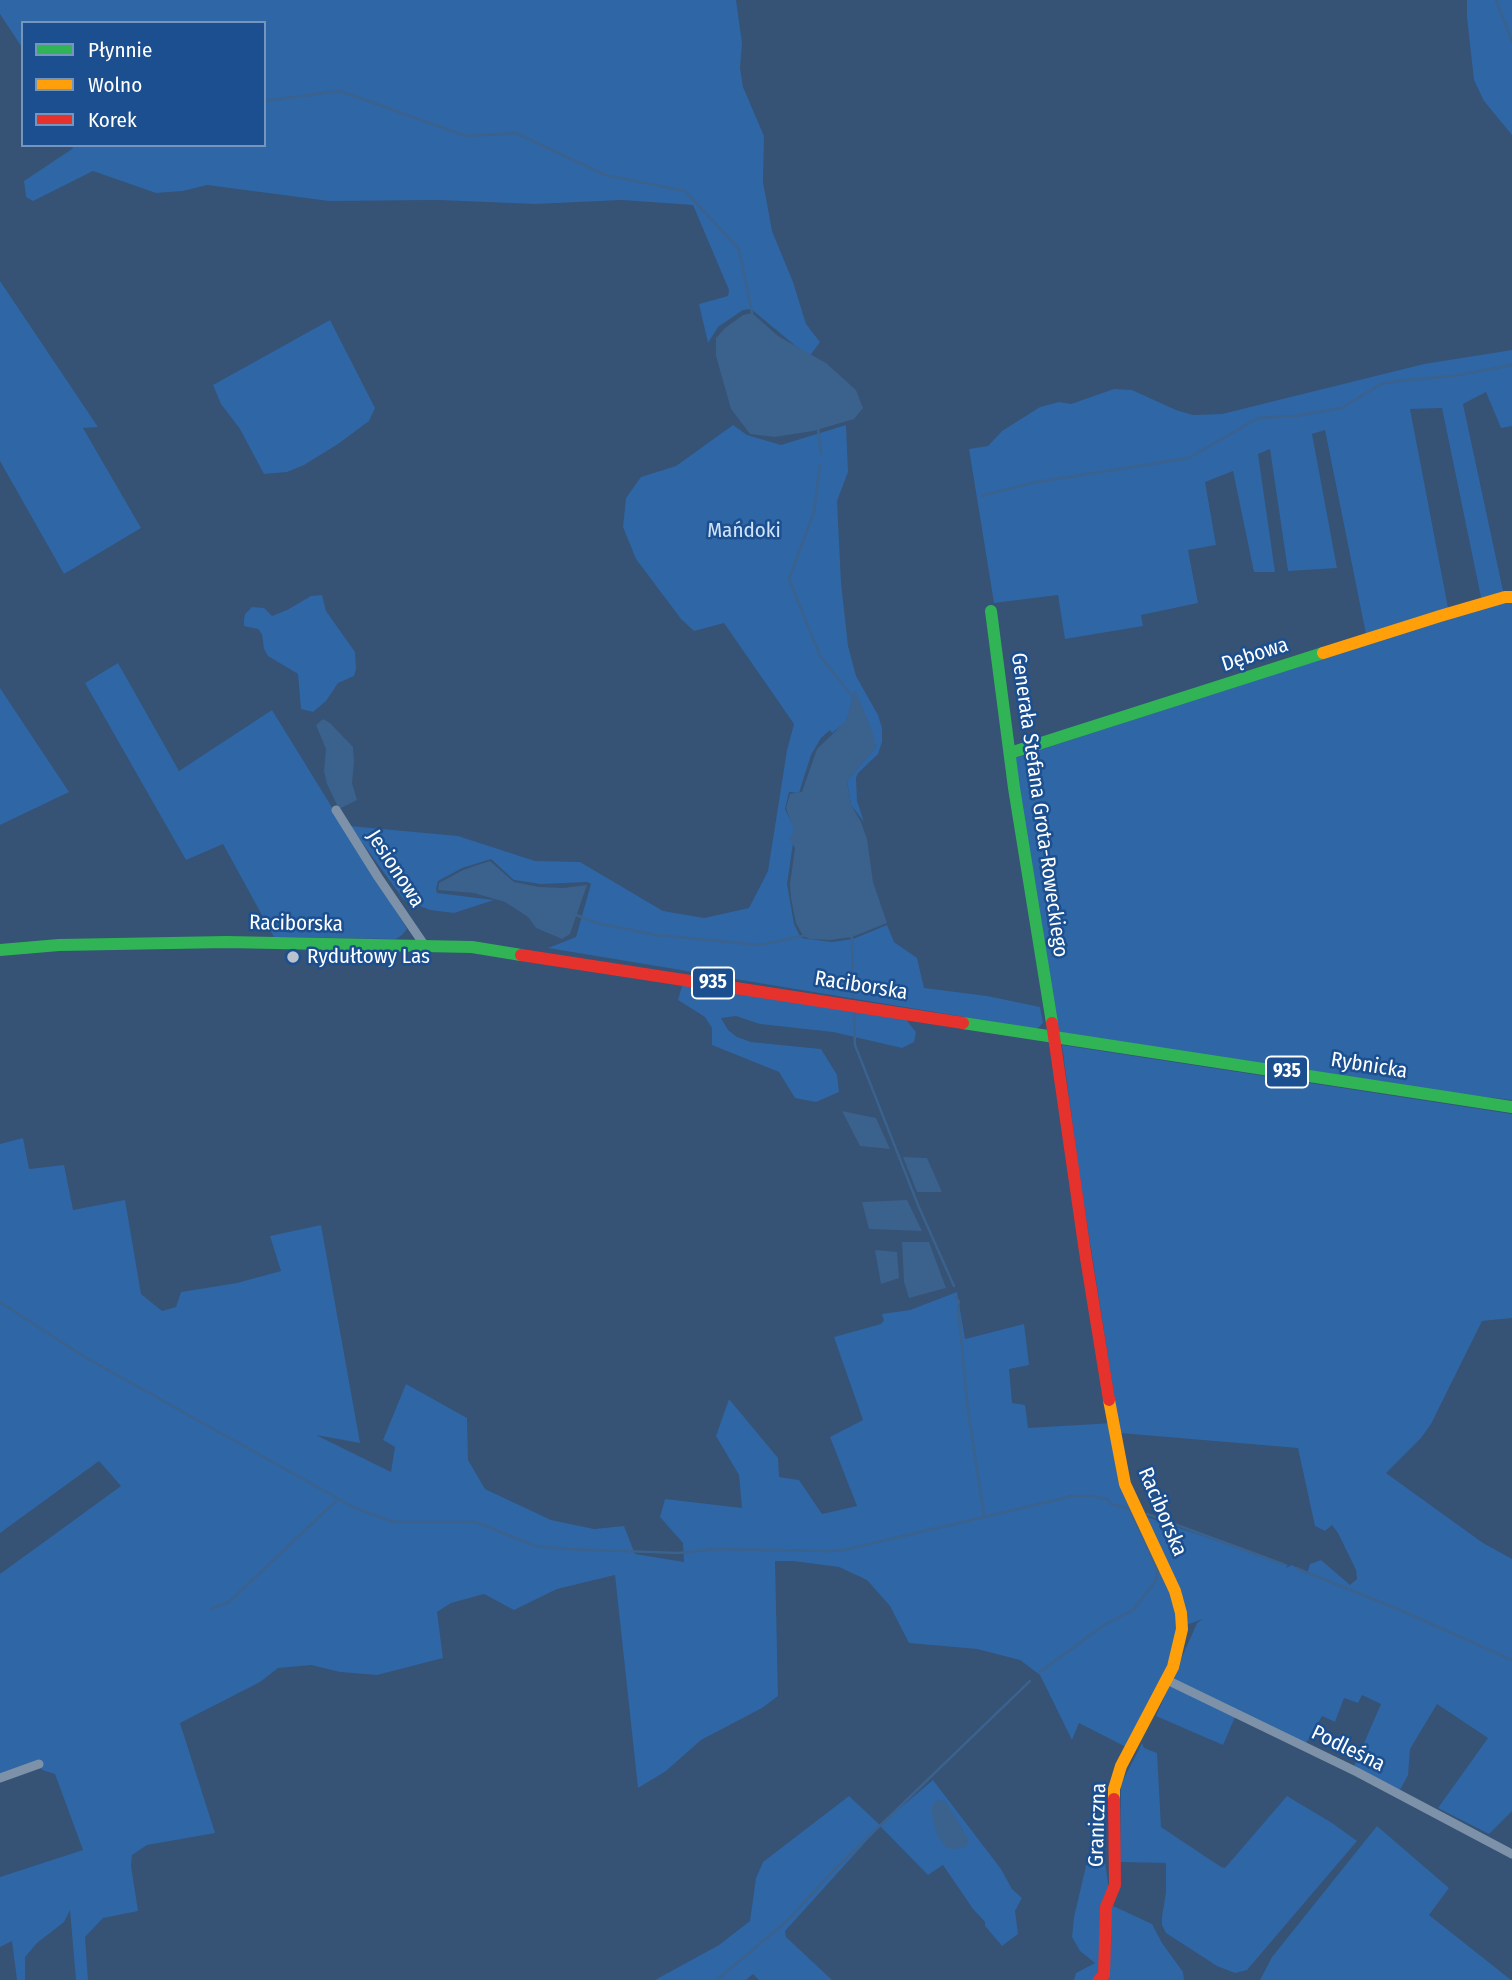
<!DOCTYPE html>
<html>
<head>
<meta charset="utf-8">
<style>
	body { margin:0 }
	#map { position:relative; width:1512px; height:1980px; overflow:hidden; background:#365274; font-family:"Fira Sans Condensed",sans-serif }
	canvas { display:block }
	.legend { position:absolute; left:21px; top:21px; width:245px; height:126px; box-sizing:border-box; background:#1b4f8f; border:2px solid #7695bc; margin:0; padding:9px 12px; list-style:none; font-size:21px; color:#fff }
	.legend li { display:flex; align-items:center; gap:14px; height:35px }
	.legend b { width:35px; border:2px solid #7695bc }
</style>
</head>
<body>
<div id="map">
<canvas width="1512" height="1980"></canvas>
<ul class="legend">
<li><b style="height:9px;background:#30b455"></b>Płynnie</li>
<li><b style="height:9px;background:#ff9f0a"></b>Wolno</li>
<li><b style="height:9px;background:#e5322d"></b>Korek</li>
</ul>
</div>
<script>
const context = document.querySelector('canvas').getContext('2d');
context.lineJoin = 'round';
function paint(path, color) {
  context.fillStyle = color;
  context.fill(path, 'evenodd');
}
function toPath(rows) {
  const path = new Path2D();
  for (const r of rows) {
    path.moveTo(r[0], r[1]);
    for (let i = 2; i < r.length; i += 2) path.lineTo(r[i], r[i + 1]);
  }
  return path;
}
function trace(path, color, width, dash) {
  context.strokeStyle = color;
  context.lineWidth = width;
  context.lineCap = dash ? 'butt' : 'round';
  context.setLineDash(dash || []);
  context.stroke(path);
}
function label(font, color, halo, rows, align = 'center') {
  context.font = font + ' "Fira Sans Condensed",sans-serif';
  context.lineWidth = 5;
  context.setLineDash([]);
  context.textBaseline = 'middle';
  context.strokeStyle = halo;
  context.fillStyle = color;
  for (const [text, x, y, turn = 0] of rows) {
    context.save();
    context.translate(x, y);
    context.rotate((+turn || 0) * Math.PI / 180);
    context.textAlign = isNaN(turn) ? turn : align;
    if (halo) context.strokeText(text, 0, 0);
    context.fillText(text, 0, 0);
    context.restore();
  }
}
const green = toPath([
	[0,0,736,0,742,43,740,68,743,87,764,136,763,182,772,231,793,282,806,324,820,342,809,357,751,309,743,310,718,327,708,343,699,304,728,296,729,290,693,205,622,200,535,204,438,200,329,201,207,185,183,191,156,193,93,171,33,201,26,197,24,181,72,149,74,145,264,145,264,23,23,23,23,49,0,14],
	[1467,0,1512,0,1512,135,1484,101,1474,80,1467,17],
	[0,281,98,427,83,428,141,528,64,574,0,461],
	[330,320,375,408,369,421,338,444,304,465,287,472,264,474,240,429,221,404,213,385],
	[1512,350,1512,426,1501,428,1486,392,1463,404,1505,600,1512,602,1512,1100,1460,1094,1057,1033,1012,759,1368,644,1325,430,1312,434,1337,568,1288,571,1270,449,1258,454,1275,572,1254,572,1233,471,1205,482,1216,545,1188,550,1198,603,1141,615,1143,626,1065,639,1058,595,994,603,969,449,988,446,1002,431,1040,407,1059,402,1071,404,1114,389,1132,390,1176,410,1193,415,1222,414,1424,364],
	[1442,408,1483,607,1450,618,1410,409],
	[733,425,747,435,781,445,846,425,848,472,837,501,841,583,848,646,856,676,878,715,882,728,882,742,878,754,858,773,856,778,857,801,864,822,851,805,847,781,876,747,855,692,846,722,832,733,830,730,821,738,811,755,799,793,789,792,785,809,795,830,787,884,794,924,801,938,832,942,853,939,887,925,894,942,917,958,924,988,987,996,1040,1007,1043,1023,1037,1029,548,948,576,937,591,884,587,882,541,884,514,880,491,859,462,868,438,881,436,889,437,893,494,900,454,913,430,910,404,900,350,826,458,836,535,861,580,862,663,911,704,918,749,908,768,871,787,750,794,724,724,623,694,631,681,619,636,559,623,527,626,498,641,477,676,466],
	[322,595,326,611,355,652,356,669,354,676,338,683,326,701,313,712,301,709,298,674,268,656,264,649,262,634,258,629,244,626,244,620,245,614,252,607,264,608,272,616,287,610,311,596],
	[118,663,179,771,272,710,407,929,402,935,396,939,274,937,223,844,186,860,85,683],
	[0,688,69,792,0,825],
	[684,979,900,1012,916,1032,914,1042,902,1048,833,1032,760,1024,736,1016,721,1018,728,1030,737,1037,751,1042,821,1049,837,1075,839,1092,816,1102,795,1098,779,1072,712,1045,712,1028,705,1017,678,1000],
	[1062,1045,1512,1114,1512,1318,1482,1321,1431,1424,1421,1438,1386,1473,1483,1543,1512,1559,1512,1811,1489,1834,1438,1808,1488,1738,1437,1704,1410,1749,1408,1775,1400,1790,1354,1766,1381,1704,1362,1695,1358,1703,1344,1698,1335,1722,1322,1716,1304,1747,1235,1717,1223,1745,1156,1716,1197,1623,1203,1619,1186,1625,1144,1516,1288,1565,1286,1568,1292,1565,1307,1574,1310,1564,1321,1560,1350,1585,1357,1579,1356,1570,1338,1533,1332,1525,1325,1531,1315,1526,1298,1448,1120,1433,1080,1179],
	[23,1138,29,1169,64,1165,73,1210,125,1200,141,1294,162,1311,176,1307,181,1292,237,1283,281,1271,270,1236,321,1225,360,1443,316,1435,391,1472,395,1447,383,1440,406,1384,467,1418,468,1460,485,1489,551,1520,594,1529,624,1526,635,1554,684,1562,683,1543,660,1517,665,1499,742,1508,739,1475,716,1436,729,1399,778,1458,779,1477,799,1480,822,1514,857,1506,830,1437,863,1420,834,1337,881,1324,884,1320,882,1314,910,1310,957,1292,965,1339,1024,1324,1029,1365,1009,1369,1012,1403,1025,1405,1028,1428,1113,1423,1125,1484,1181,1613,1174,1647,1162,1682,1126,1747,1079,1723,1072,1740,1040,1675,1020,1660,977,1649,909,1643,890,1606,867,1580,839,1567,793,1561,775,1561,778,1696,762,1708,701,1740,666,1771,638,1788,615,1575,557,1589,514,1610,484,1594,451,1603,437,1612,443,1658,377,1675,340,1672,311,1665,278,1668,260,1682,180,1723,215,1833,147,1845,132,1855,131,1866,138,1911,103,1918,85,1937,88,1980,76,1980,70,1910,64,1922,37,1943,25,1957,25,1980,17,1980,12,1941,0,1947,0,1877,83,1850,55,1774,42,1770,38,1762,0,1774,0,1574,121,1486,99,1461,0,1533,0,1144],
	[1142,1743,1144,1748,1157,1753,1161,1827,1221,1867,1225,1868,1287,1796,1332,1823,1357,1841,1247,1970,1235,1973,1217,1966,1166,1933,1162,1925,1162,1917,1166,1892,1166,1863,1120,1862,1121,1784],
	[933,1780,1001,1869,1012,1889,1022,1898,1015,1911,1018,1934,1002,1946,985,1926,985,1922,973,1909,943,1865,928,1875,880,1826,785,1931,786,1937,832,1980,759,1980,753,1974,746,1980,655,1980,719,1945,750,1921,756,1878,763,1862,849,1796,880,1825],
	[1377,1826,1449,1888,1429,1915,1511,1980,1260,1980,1272,1957],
	[1103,1847,1111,1905,1152,1924,1162,1943,1183,1972,1184,1980,1074,1980,1076,1973,1095,1963,1080,1951,1072,1937,1074,1917,1086,1866,1094,1851]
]);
const water = toPath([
	[752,313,778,336,826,363,856,390,863,408,854,419,813,431,775,437,750,434,731,409,716,356,716,338,725,328,743,315],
	[855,690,873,733,876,748,847,781,851,805,861,822,867,839,873,882,887,923,852,937,830,940,810,939,803,936,796,923,791,898,790,884,795,848,789,838,794,831,786,808,790,794,802,792,817,749,846,721],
	[323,719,330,723,353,747,354,762,352,783,357,800,339,809,327,784,324,771,326,749,316,725],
	[490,861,514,882,539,887,563,888,587,885,570,934,562,939,536,928,528,917,505,902,474,893,438,890,439,883,463,870],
	[842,1111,876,1118,890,1149,860,1146],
	[903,1157,927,1158,942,1192,917,1192],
	[907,1200,922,1231,869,1229,862,1202],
	[902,1242,929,1242,946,1288,909,1298,904,1282],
	[875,1250,897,1252,899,1278,881,1284],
	[937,1800,945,1801,960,1825,969,1841,965,1847,954,1849,947,1848,937,1835,932,1815,932,1806]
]);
const stream = toPath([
	[1496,0,1512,41],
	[264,101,340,91,466,136,516,133,605,175,685,191,739,249,752,313],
	[818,429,821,454],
	[820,465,814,512,789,579,820,656,853,697],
	[982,496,1031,483,1189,458,1258,418,1295,416,1342,408,1381,384,1397,381,1453,376,1512,365],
	[576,915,597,923,656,935,760,945,803,936],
	[852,937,853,997],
	[854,1013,855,1045,918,1205,954,1286],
	[956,1297,959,1302,958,1306,968,1411,984,1515],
	[0,1302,83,1356,353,1507,393,1522,476,1522,535,1546,567,1549,679,1553,714,1549,829,1551,844,1550,1073,1496,1091,1496,1107,1499,1111,1504,1130,1509,1158,1571,1155,1582,1133,1610,1104,1625,1040,1672],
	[1147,1514,1283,1564],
	[1296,1568,1400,1610,1512,1660],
	[211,1609,229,1602,337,1500],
	[717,1980,788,1920,833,1871,1030,1681]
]);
const street = toPath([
	[336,810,378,877,425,946],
	[1167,1680,1357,1772,1512,1854],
	[0,1778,39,1764]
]);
const fast = toPath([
	[991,611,1014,788,1052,1023],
	[1010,753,1323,653],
	[0,950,59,945,227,942,472,947,521,955],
	[963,1023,1512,1107]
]);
const slow = toPath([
	[1323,653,1440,616,1505,597,1512,597],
	[1109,1400,1125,1484,1175,1591,1181,1613,1182,1629,1173,1667,1121,1766,1114,1789,1114,1799]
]);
const jam = toPath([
	[521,955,963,1023],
	[1052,1023,1085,1252,1109,1400],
	[1099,1980,1104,1975,1106,1907,1115,1885,1114,1799]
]);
const markers = [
	[293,957,7,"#b9c2ce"]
];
const shields = [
	[713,983,42],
	[1287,1072,42]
];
const shieldNames = [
	["935",713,983],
	["935",1287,1072]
];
const parkNames = [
	["Mańdoki",744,531]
];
const streetNames = [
	["Dębowa",1255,655,-18],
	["Generała Stefana Grota-Roweckiego",1039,805,82],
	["Jesionowa",395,869,57],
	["Raciborska",296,924,1],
	["Raciborska",861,986,9],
	["Rybnicka",1369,1066,9],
	["Raciborska",1162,1512,67],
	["Podleśna",1348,1749,26],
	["Graniczna",1098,1825,-88]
];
const poiNames = [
	["Rydułtowy Las",307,957]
];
paint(green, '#2f66a5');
paint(water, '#3b618d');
trace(stream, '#3b618d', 2.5);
trace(street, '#7d92a8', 9);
trace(fast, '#30b455', 12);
trace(slow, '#ff9f0a', 12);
trace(jam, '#e5322d', 12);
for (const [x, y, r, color] of markers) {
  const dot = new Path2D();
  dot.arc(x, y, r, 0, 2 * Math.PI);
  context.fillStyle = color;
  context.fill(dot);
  trace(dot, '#1b4f8f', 2.5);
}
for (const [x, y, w] of shields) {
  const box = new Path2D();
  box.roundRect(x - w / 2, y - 15.5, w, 31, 5);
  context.fillStyle = '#1b4f8f';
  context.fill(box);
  trace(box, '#fff', 2);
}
label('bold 19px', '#fff', null, shieldNames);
label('21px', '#cfe3fa', '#1b4f8f', parkNames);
label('21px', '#fff', '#1b4f8f', streetNames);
label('21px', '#fff', '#1b4f8f', poiNames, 'left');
</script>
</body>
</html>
